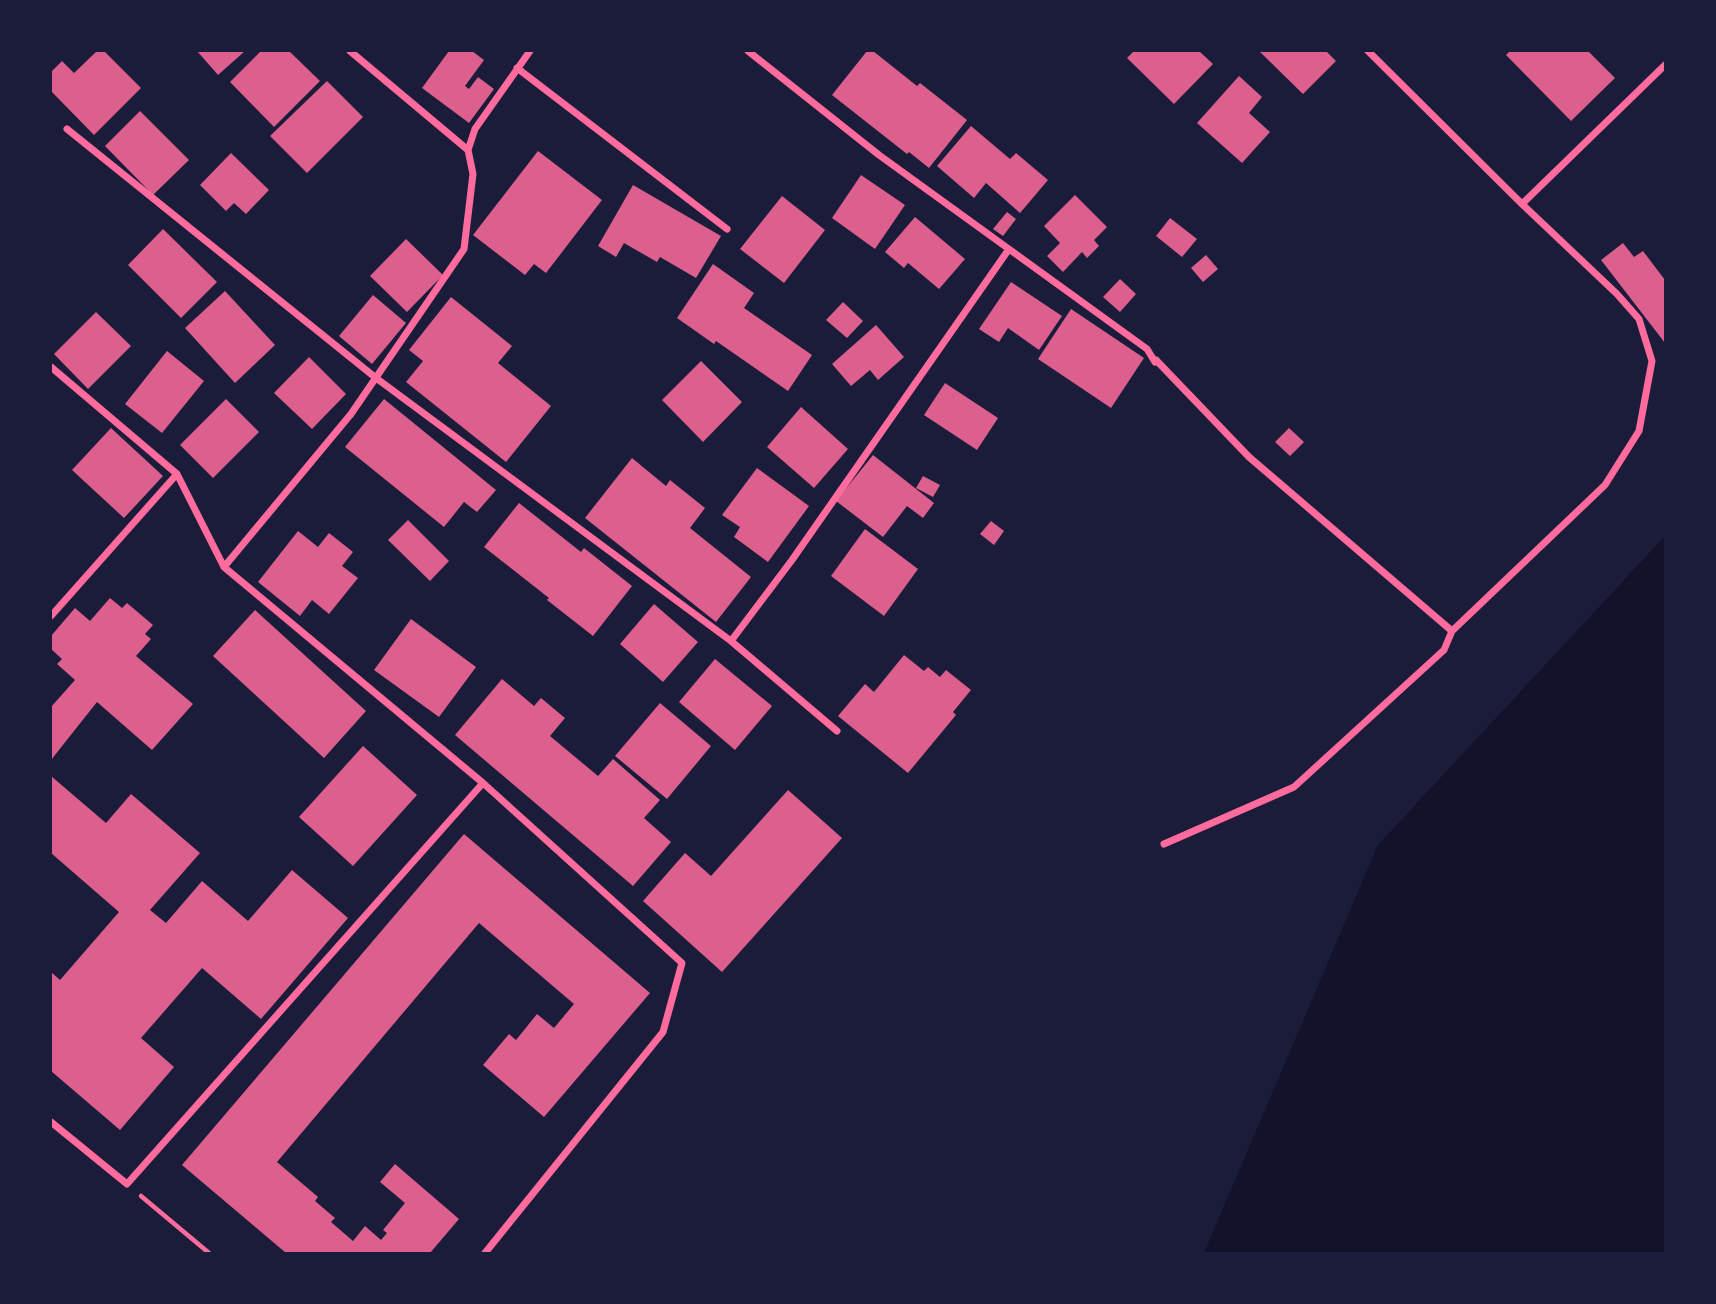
<!DOCTYPE html>
<html>
<head>
<meta charset="utf-8">
<style>
	body { margin:0 }
	#map { position:relative; width:1716px; height:1304px; overflow:hidden; background:#1b1b3a; font-family:"Exo 2",sans-serif }
	canvas { display:block }
	.frame { position:absolute; inset:0; border:52px solid #1b1b3a; pointer-events:none }
</style>
</head>
<body>
<div id="map">
<canvas width="1716" height="1304"></canvas>
<div class="frame"></div>
</div>
<script>
const context = document.querySelector('canvas').getContext('2d');
context.lineJoin = 'round';
function paint(path, color) {
  context.fillStyle = color;
  context.fill(path, 'evenodd');
}
function toPath(rows) {
  const path = new Path2D();
  for (const r of rows) {
    path.moveTo(r[0], r[1]);
    for (let i = 2; i < r.length; i += 2) path.lineTo(r[i], r[i + 1]);
  }
  return path;
}
function trace(path, color, width, dash) {
  context.strokeStyle = color;
  context.lineWidth = width;
  context.lineCap = dash ? 'butt' : 'round';
  context.setLineDash(dash || []);
  context.stroke(path);
}
const water = toPath([
	[1665,536,1665,1253,1204,1253,1378,845]
]);
const building = toPath([
	[97,51,104,51,141,88,94,135,51,91,51,72,62,61,74,73],
	[197,51,245,51,218,75],
	[261,51,289,51,320,81,274,127,230,82],
	[449,51,472,51,484,60,465,86,469,89,478,77,494,89,469,123,422,88],
	[867,51,873,51,917,86,920,83,967,120,929,168,909,152,907,154,832,95],
	[1134,51,1199,51,1213,64,1174,104,1127,58],
	[1259,51,1326,51,1336,61,1303,94],
	[1510,51,1588,51,1615,78,1571,121,1506,55],
	[1239,76,1262,97,1249,113,1270,132,1242,163,1197,123],
	[327,81,363,117,307,173,270,136],
	[140,111,189,160,153,195,105,146],
	[971,126,1010,159,1016,153,1048,180,1020,213,986,183,974,198,937,166],
	[538,151,602,200,546,273,534,264,525,275,473,235],
	[231,153,269,190,246,214,234,203,226,211,200,185],
	[861,175,905,205,875,249,832,218],
	[633,185,721,236,696,278,660,257,657,262,624,243,616,257,598,246],
	[1075,195,1107,227,1094,240,1099,246,1087,258,1082,252,1063,272,1047,256,1060,243,1044,226],
	[782,196,825,230,784,283,740,249],
	[1007,212,1016,219,1003,236,993,229],
	[915,217,965,259,939,289,908,263,904,268,885,252],
	[1170,218,1197,239,1182,257,1156,236],
	[163,229,217,282,181,318,128,265],
	[406,239,443,275,407,312,370,276],
	[1623,243,1634,257,1643,251,1665,280,1665,343,1601,260],
	[1206,255,1218,269,1203,282,1191,268],
	[713,264,754,293,744,308,812,355,788,391,716,341,714,344,677,318],
	[1120,279,1136,294,1120,312,1103,297],
	[1011,282,1062,316,1039,350,1008,328,999,342,979,329],
	[225,291,275,345,235,383,185,328],
	[373,295,406,323,372,364,339,336],
	[451,297,512,346,498,363,551,406,506,462,406,382,423,361,409,350],
	[843,302,863,321,847,338,826,320],
	[1071,309,1144,358,1111,408,1038,359],
	[96,312,131,346,88,389,54,354],
	[876,325,904,357,878,380,870,370,851,386,832,364],
	[167,351,204,381,162,433,125,404],
	[309,357,346,394,312,429,274,393],
	[701,361,742,402,703,442,662,400],
	[945,383,998,418,977,450,924,415],
	[226,399,259,432,213,478,180,445],
	[384,399,496,490,477,512,464,502,444,527,345,447],
	[801,407,848,449,814,488,767,447],
	[111,428,163,476,124,518,72,470],
	[1289,428,1304,442,1290,456,1275,442],
	[873,455,934,503,923,518,907,506,883,537,836,501],
	[632,458,666,486,670,480,705,508,690,528,751,577,716,622,585,518],
	[757,468,809,506,768,562,734,537,740,527,722,515],
	[923,476,940,485,933,497,916,488],
	[519,503,581,552,584,548,632,586,593,636,547,600,549,598,484,547],
	[408,520,449,561,430,581,388,540],
	[991,521,1004,531,994,545,980,534],
	[865,529,918,569,884,616,831,576],
	[298,531,318,547,329,533,353,552,342,566,358,578,329,614,312,600,300,616,258,582],
	[110,598,122,608,127,603,153,625,145,634,151,639,136,656,193,704,152,750,97,702,51,760,51,707,75,680,57,664,62,659,51,649,51,636,75,608,90,621],
	[654,604,698,642,663,682,620,644],
	[255,610,366,711,324,758,213,656],
	[411,619,476,667,439,717,374,670],
	[904,655,924,671,928,667,940,677,946,670,971,690,953,712,956,715,908,773,838,716,865,684,874,692],
	[715,659,772,706,735,750,679,702],
	[502,679,534,706,541,698,565,718,550,736,598,776,613,759,660,800,644,818,671,842,633,886,455,735],
	[660,703,711,746,667,799,615,756],
	[363,746,417,795,353,866,299,817],
	[51,776,106,823,131,794,200,853,150,910,166,923,202,881,248,921,292,870,348,918,261,1019,202,968,141,1038,174,1067,120,1130,51,1071,51,972,60,980,119,912,51,853],
	[788,790,842,838,722,972,643,901,685,853,711,876],
	[464,834,650,993,544,1117,483,1065,509,1034,516,1040,537,1014,554,1028,574,1004,479,923,277,1162,318,1197,315,1201,335,1218,331,1222,353,1241,365,1226,381,1240,387,1233,383,1230,405,1203,380,1182,395,1164,459,1219,430,1253,286,1253,182,1165]
]);
const path = toPath([
	[141,1196,209,1253]
]);
const minor = toPath([
	[350,51,468,150],
	[748,51,879,155,1147,349,1155,362,1156,360,1249,457,1452,631],
	[517,68,727,229],
	[67,129,376,378,731,641,792,560,1009,249],
	[1522,204,1665,65],
	[51,367,177,474,224,567],
	[51,616,177,474],
	[731,641,837,731],
	[483,783,682,963,663,1032,485,1253],
	[1164,844,1294,787,1444,650,1452,631,1605,485,1639,431,1652,361,1639,319,1617,294,1522,204,1368,51],
	[51,1122,127,1184,483,783,224,567,351,414,464,249,473,174,468,150,475,129,530,51]
]);
paint(water, '#12122b');
paint(building, '#dd5f8e');
trace(path, '#ff6b9d', 4.5);
trace(minor, '#ff6b9d', 7);
</script>
</body>
</html>
